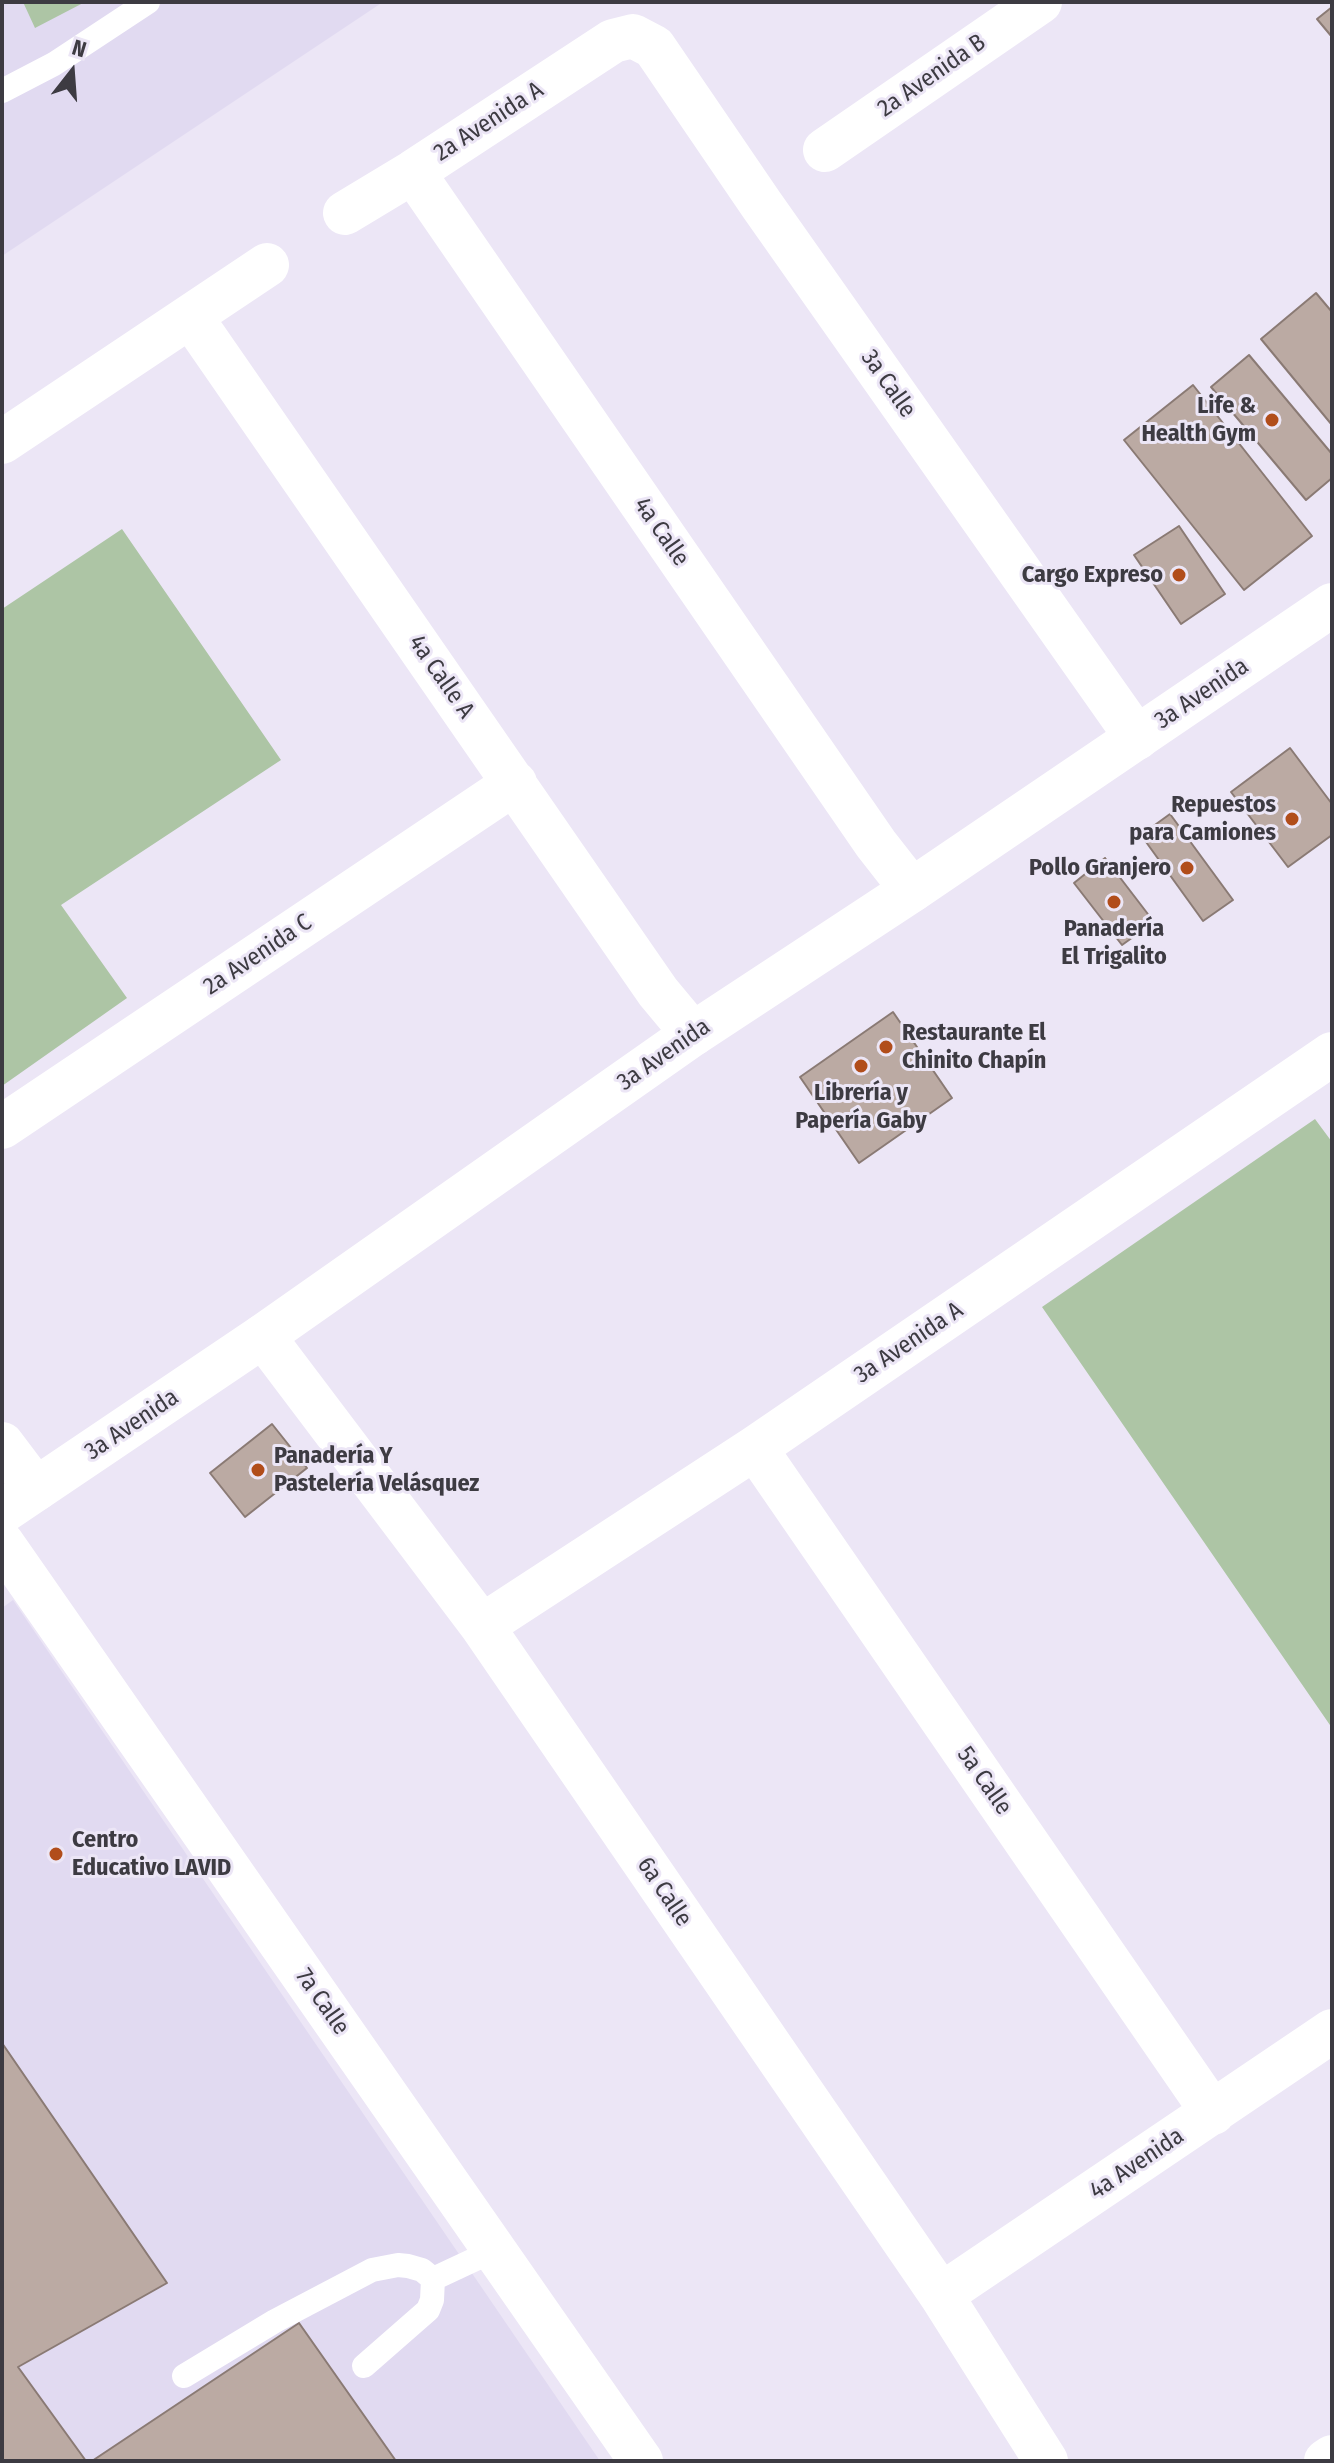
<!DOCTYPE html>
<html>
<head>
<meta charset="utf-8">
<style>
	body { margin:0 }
	#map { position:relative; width:1334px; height:2463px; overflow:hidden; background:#ece6f6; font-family:"Fira Sans Condensed",sans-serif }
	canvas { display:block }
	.frame { position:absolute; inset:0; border:4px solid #3d3b42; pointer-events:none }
	.north { position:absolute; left:32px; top:32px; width:80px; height:80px; -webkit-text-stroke:6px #ece6f6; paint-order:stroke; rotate:17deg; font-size:22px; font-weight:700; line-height:32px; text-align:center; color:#3d3b42 }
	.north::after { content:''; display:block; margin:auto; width:28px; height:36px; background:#3d3b42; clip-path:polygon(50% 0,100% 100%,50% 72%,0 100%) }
</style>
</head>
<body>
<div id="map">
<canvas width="1334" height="2463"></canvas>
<div class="frame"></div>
<div class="north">N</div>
</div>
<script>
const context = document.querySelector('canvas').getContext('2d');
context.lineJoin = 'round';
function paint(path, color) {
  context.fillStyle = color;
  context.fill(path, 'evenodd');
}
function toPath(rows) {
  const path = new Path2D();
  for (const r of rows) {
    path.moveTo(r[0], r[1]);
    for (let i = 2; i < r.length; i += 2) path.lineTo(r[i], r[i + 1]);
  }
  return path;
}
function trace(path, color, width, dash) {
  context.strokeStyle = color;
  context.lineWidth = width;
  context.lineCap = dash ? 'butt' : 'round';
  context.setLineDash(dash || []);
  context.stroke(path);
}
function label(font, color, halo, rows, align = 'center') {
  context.font = font + ' "Fira Sans Condensed",sans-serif';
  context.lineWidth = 6;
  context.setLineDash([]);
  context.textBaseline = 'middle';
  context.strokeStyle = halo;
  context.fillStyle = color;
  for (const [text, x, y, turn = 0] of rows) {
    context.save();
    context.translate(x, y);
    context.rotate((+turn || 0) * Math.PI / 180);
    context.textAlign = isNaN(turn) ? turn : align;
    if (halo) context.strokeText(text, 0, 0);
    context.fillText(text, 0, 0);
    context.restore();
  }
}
const built = toPath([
	[2,2,383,2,2,256],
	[13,1600,600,2461,2,2461,2,1608]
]);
const green = toPath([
	[23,2,85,2,35,28],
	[122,529,281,760,61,905,127,998,2,1086,2,609],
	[1315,1119,1332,1142,1332,1728,1042,1307]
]);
const building = toPath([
	[1332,7,1332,37,1317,19,1332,7],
	[1316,293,1332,312,1332,425,1261,339,1316,293],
	[1249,355,1332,454,1332,478,1306,500,1211,387,1249,355],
	[1193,385,1312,536,1244,590,1124,440,1193,385],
	[1179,526,1225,594,1181,624,1134,555,1179,526],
	[1290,748,1332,804,1332,835,1288,867,1231,792,1290,748],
	[1170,814,1233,900,1203,921,1141,835,1170,814],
	[1105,858,1154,922,1122,945,1074,883,1105,858],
	[893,1012,952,1098,859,1163,800,1077,893,1012],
	[272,1424,307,1468,245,1517,210,1473,272,1424],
	[2,2043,167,2283,18,2367,86,2461,2,2461,2,2043],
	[299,2323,396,2461,92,2461,299,2323]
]);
const service = toPath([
	[2,91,54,64,148,2],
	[364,2366,428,2310,432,2300,433,2279,495,2250],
	[184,2376,275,2321,372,2270,398,2265,408,2266,422,2270,433,2279]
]);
const minor = toPath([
	[825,150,1040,2],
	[413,172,876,844,912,890],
	[345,213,413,172,613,41,633,36,654,47,761,204,1137,738],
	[191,317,658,992,693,1034],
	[2,442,267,265],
	[2,1127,515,783],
	[263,1336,482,1626,941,2295,1046,2461],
	[2,1444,36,1489],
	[755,1448,1213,2113],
	[2,1543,641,2461],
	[482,1626,755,1448,1332,1054],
	[941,2295,1332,2031]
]);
const secondary = toPath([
	[2,1512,263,1336,693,1034,912,890,1332,605],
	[1326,2461,1332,2457]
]);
const markers = [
	[1272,420,8,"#b14d1b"],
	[1179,575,8,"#b14d1b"],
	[1292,819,8,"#b14d1b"],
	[1187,868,8,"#b14d1b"],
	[1114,902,8,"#b14d1b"],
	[886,1047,8,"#b14d1b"],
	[861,1066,8,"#b14d1b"],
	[258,1470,8,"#b14d1b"],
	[56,1854,8,"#b14d1b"]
];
const streetNames = [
	["2a Avenida B",932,76,-35],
	["2a Avenida A",489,122,-33],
	["3a Calle",888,384,55],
	["4a Calle",661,532,55],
	["4a Calle A",441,677,55],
	["3a Avenida",1202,694,-34],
	["2a Avenida C",258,955,-34],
	["3a Avenida",664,1055,-35],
	["3a Avenida A",909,1343,-34],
	["3a Avenida",132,1425,-34],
	["5a Calle",984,1781,55],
	["6a Calle",664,1892,56],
	["7a Calle",322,2002,55],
	["4a Avenida",1137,2164,-34]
];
const poiNames = [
	["Life &",1256,406],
	["Health Gym",1256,434],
	["Cargo Expreso",1163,575],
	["Repuestos",1276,805],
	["para Camiones",1276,833],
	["Pollo Granjero",1171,868],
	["Panadería",1114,929,"center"],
	["El Trigalito",1114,957,"center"],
	["Restaurante El",902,1033,"left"],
	["Chinito Chapín",902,1061,"left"],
	["Librería y",861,1093,"center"],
	["Papería Gaby",861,1121,"center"],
	["Panadería Y",274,1456,"left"],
	["Pastelería Velásquez",274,1484,"left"],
	["Centro",72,1840,"left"],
	["Educativo LAVID",72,1868,"left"]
];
paint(built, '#e1daf1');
paint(green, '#adc5a5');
paint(building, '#bbaaa3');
trace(building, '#8a7a74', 2);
trace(service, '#fff', 24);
trace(minor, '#fff', 44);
trace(secondary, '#fff', 44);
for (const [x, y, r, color] of markers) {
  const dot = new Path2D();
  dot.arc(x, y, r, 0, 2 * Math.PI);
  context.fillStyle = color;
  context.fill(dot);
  trace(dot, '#ece6f6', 3);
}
label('24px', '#3d3b42', '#ece6f6', streetNames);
label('bold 24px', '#3d3b42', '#ece6f6', poiNames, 'right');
</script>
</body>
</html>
